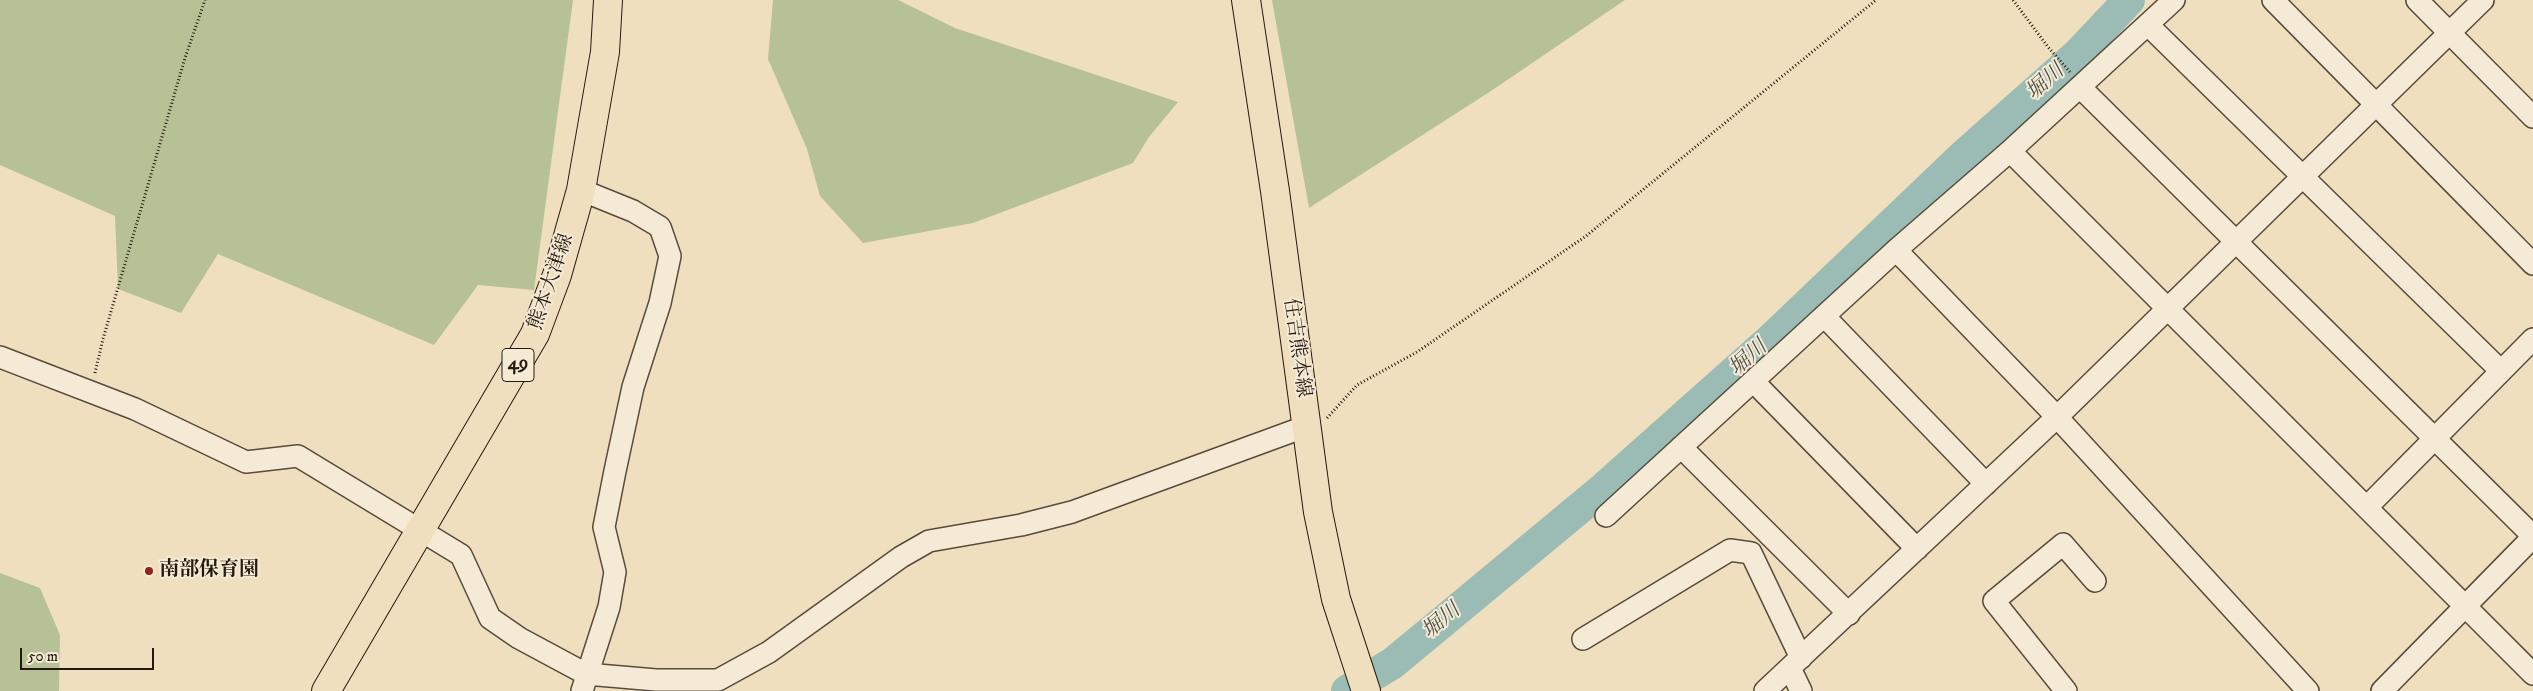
<!DOCTYPE html>
<html>
<head>
<meta charset="utf-8">
<style>
	body { margin:0 }
	#map { position:relative; width:2533px; height:691px; overflow:hidden; background:#f0dfbf; font-family:"IM FELL DW Pica",serif }
	canvas { display:block }
	.scale { position:absolute; left:20px; top:648px; width:134px; height:22px; box-sizing:border-box; border:2px solid #241a0f; border-top:0; padding-left:6px; font-size:15px; line-height:18px; white-space:nowrap; color:#241a0f; -webkit-text-stroke:4px #f5ead5; paint-order:stroke }
</style>
</head>
<body>
<div id="map">
<canvas width="2533" height="691"></canvas>
<div class="scale">50 m</div>
</div>
<script>
const context = document.querySelector('canvas').getContext('2d');
context.lineJoin = 'round';
function paint(path, color) {
  context.fillStyle = color;
  context.fill(path, 'evenodd');
}
function toPath(rows) {
  const path = new Path2D();
  for (const r of rows) {
    path.moveTo(r[0], r[1]);
    for (let i = 2; i < r.length; i += 2) path.lineTo(r[i], r[i + 1]);
  }
  return path;
}
function trace(path, color, width, dash) {
  context.strokeStyle = color;
  context.lineWidth = width;
  context.lineCap = dash ? 'butt' : 'round';
  context.setLineDash(dash || []);
  context.stroke(path);
}
function label(font, color, halo, rows, align = 'center') {
  context.font = font + ' "IM FELL DW Pica","Noto Serif JP",serif';
  context.lineWidth = 4;
  context.setLineDash([]);
  context.textBaseline = 'middle';
  context.strokeStyle = halo;
  context.fillStyle = color;
  for (const [text, x, y, turn = 0] of rows) {
    context.save();
    context.translate(x, y);
    context.rotate((+turn || 0) * Math.PI / 180);
    context.textAlign = isNaN(turn) ? turn : align;
    if (halo) context.strokeText(text, 0, 0);
    context.fillText(text, 0, 0);
    context.restore();
  }
}
const green = toPath([
	[0,0,573,0,534,290,478,285,434,345,218,254,181,313,118,289,115,216,0,165],
	[773,0,898,0,955,28,1178,102,1149,137,1133,163,973,223,863,243,820,196,807,149,768,59],
	[1272,0,1625,0,1491,91,1309,208],
	[0,573,40,588,60,635,59,691,0,691]
]);
const river = toPath([
	[1347,691,1393,663,1605,487,1769,341,1963,156,2078,54,2129,0]
]);
const path = toPath([
	[2013,0,2048,47,2070,72],
	[95,373,103,339,185,58,205,0],
	[1327,418,1357,385,1417,352,1586,236,1876,0]
]);
const minor = toPath([
	[2273,0,2533,264],
	[2417,0,2533,117],
	[2148,25,2501,371],
	[2080,87,2533,536],
	[2010,151,2533,674],
	[581,190,633,211,660,227,670,256,660,303,633,387,615,471,604,527,615,572,609,607,582,691],
	[1896,250,2057,417,2308,691],
	[1824,316,1986,484],
	[0,357,135,409,246,462,298,456,461,555,490,618,519,638,586,674,656,680,718,680,769,652,901,557,929,541,1021,525,1072,512,1307,426],
	[1753,381,1917,549],
	[1681,447,1849,614],
	[2367,507,2533,339],
	[1606,516,1896,250,2010,151,2174,0],
	[1583,639,1730,550,1751,553,1801,658],
	[1790,668,1801,691],
	[1765,691,2057,417,2483,0],
	[2066,691,1994,601,2063,544,2095,581],
	[2382,691,2533,537]
]);
const major = toPath([
	[1246,0,1275,191,1318,512,1336,599,1366,691],
	[326,691,535,334,557,275,581,190,605,52,608,0]
]);
const markers = [
	[149,571,5,"#8f2418"]
];
const shields = [
	[518,365,32]
];
const shieldNames = [
	["49",518,365]
];
const streetNames = [
	["熊本大津線",552,282,-71],
	["住吉熊本線",1296,348,82]
];
const poiNames = [
	["南部保育園",159,571]
];
const waterNames = [
	["堀川",2046,83,-42],
	["堀川",1749,359,-42],
	["堀川",1442,622,-40]
];
paint(green, '#b6c295');
trace(river, '#9abcb5', 32);
trace(minor, '#574b3b', 24);
trace(major, '#241a0f', 30);
trace(path, '#241a0f', 3, [1, 2.5]);
trace(minor, '#f5ead5', 21);
trace(major, '#f0dfbf', 28);
for (const [x, y, r, color] of markers) {
  const dot = new Path2D();
  dot.arc(x, y, r, 0, 2 * Math.PI);
  context.fillStyle = color;
  context.fill(dot);
  trace(dot, '#f5ead5', 2);
}
for (const [x, y, w] of shields) {
  const box = new Path2D();
  box.roundRect(x - w / 2, y - 16.5, w, 33, 4);
  context.fillStyle = '#f5ead5';
  context.fill(box);
  trace(box, '#241a0f', 1);
}
label('bold 19px', '#241a0f', null, shieldNames);
label('20px', '#241a0f', '#f5ead5', streetNames);
label('bold 20px', '#241a0f', '#f5ead5', poiNames, 'left');
label('italic 21px', '#4d5349', '#f5ead5', waterNames);
</script>
</body>
</html>
